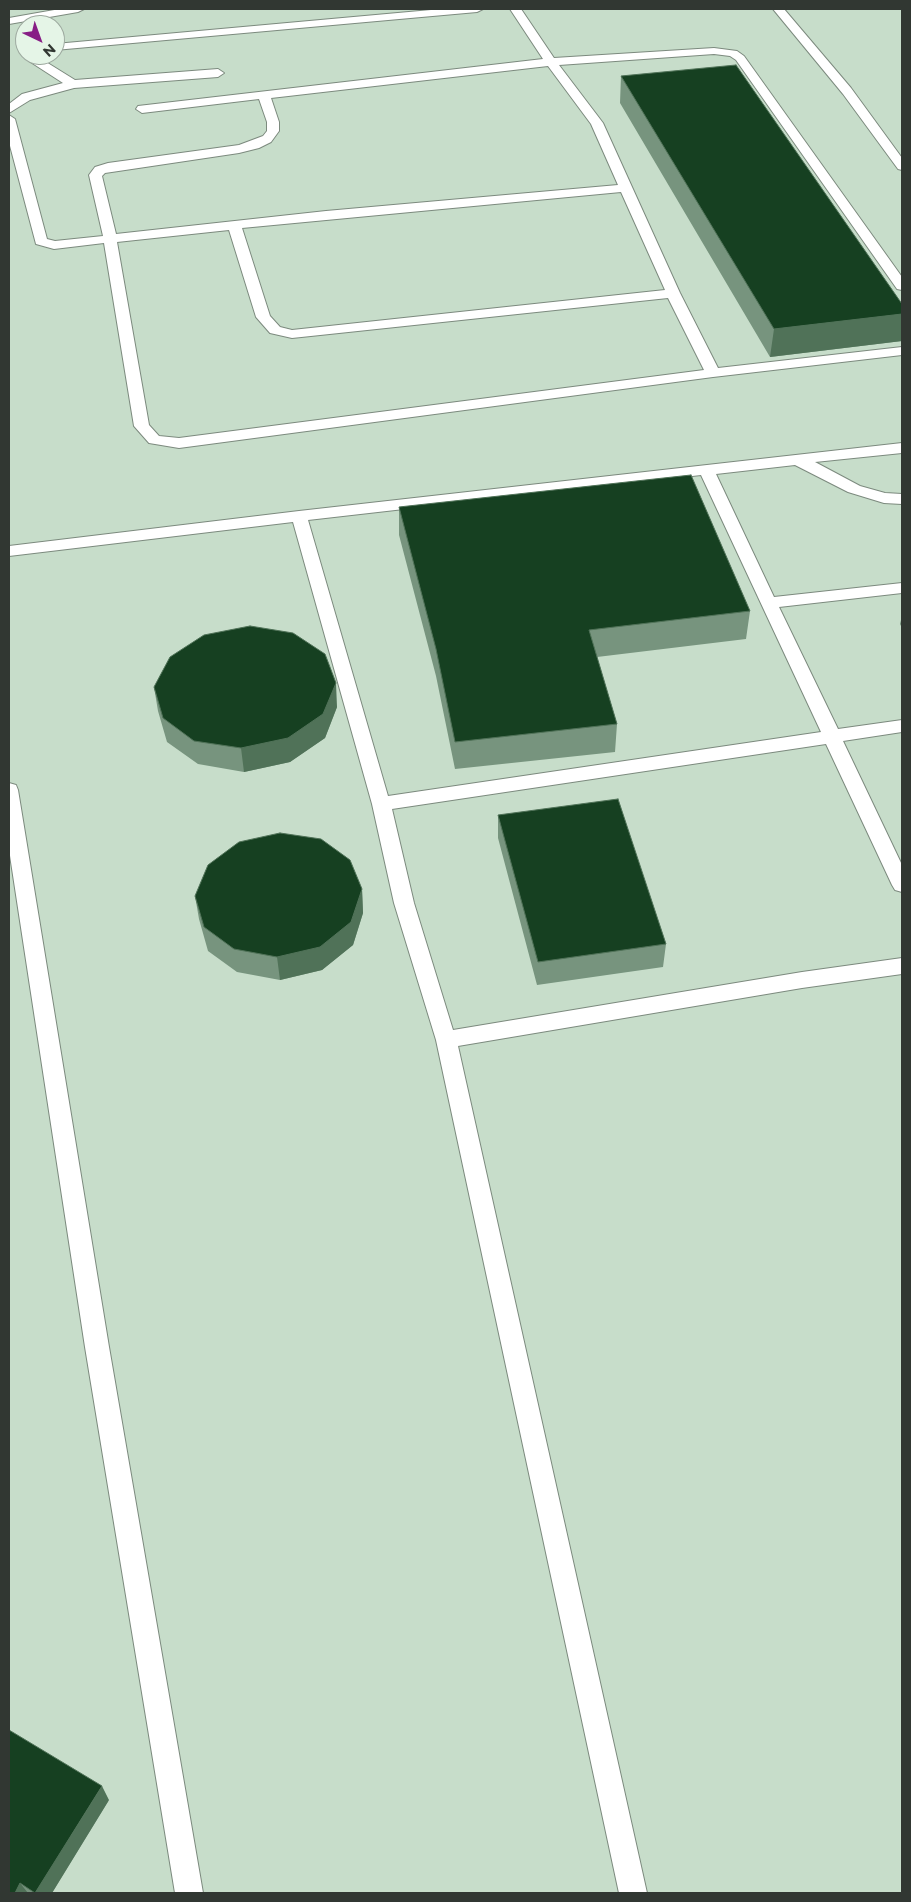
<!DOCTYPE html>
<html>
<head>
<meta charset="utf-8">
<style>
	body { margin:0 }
	#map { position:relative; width:911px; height:1902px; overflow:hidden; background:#d8e8da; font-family:Montserrat,sans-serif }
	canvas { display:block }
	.frame { position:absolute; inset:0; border:10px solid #313732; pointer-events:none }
	.north { position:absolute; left:15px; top:15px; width:50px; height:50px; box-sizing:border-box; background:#e5f5e7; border:1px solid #9da99f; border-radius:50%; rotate:138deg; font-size:14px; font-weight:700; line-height:20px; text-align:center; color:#313732 }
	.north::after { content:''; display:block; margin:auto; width:18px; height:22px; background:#871e85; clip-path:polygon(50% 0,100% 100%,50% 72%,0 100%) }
</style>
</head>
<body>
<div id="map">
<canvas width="911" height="1902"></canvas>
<div class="frame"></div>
<div class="north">N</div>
</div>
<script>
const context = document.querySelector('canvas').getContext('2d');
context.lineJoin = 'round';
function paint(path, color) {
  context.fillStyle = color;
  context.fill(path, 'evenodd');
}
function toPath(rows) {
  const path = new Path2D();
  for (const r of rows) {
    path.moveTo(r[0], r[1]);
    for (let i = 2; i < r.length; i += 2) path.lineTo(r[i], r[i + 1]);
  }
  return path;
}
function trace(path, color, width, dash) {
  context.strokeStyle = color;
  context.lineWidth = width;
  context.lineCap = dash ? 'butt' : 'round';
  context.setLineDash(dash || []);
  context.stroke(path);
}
const built = toPath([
	[9,9,902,9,902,1893,9,1893],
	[25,25,55,25,55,55,25,55]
]);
const service = toPath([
	[60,9,84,9,78,12,9,24,9,18,60,9],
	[442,9,483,9,477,12,55,50,55,44,442,9],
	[510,9,521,9,554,58,714,48,737,51,744,56,902,277,902,290,897,289,736,60,730,56,714,54,559,65,603,123,680,293,718,368,902,347,902,355,713,377,179,448,149,443,134,426,104,243,54,249,36,244,9,142,9,115,15,119,47,239,55,241,103,236,89,175,95,167,108,163,239,145,263,136,267,131,267,122,259,99,142,113,136,109,138,106,543,59,510,9],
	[548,66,591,124,618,185,326,211,116,234,102,176,105,173,239,153,259,148,271,142,279,131,279,122,271,98,548,66],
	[621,192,665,290,292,330,280,327,270,316,242,228,621,192],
	[229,230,256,317,270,333,292,338,668,298,704,370,179,438,159,436,149,425,117,242,229,230],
	[773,9,784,9,851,88,902,158,902,170,898,169,843,94,773,9],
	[26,55,38,55,38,57,75,80,218,69,224,73,218,77,74,88,30,100,9,113,9,104,22,94,63,83,29,61,26,55],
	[902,443,902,453,815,462,860,486,885,493,902,494,902,504,884,503,848,492,795,465,716,474,774,597,902,583,902,593,779,607,838,729,902,720,902,732,843,741,902,865,902,892,895,890,892,885,826,744,392,809,414,903,453,1030,802,972,902,958,902,974,802,988,458,1046,647,1893,619,1893,436,1040,394,903,372,804,293,522,9,556,9,546,299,511,902,443],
	[701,475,821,732,388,796,308,520,701,475],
	[9,783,16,785,18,790,109,1347,203,1893,175,1893,85,1347,9,849,9,783]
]);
const wall = toPath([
	[621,76,902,304,902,341,770,357,620,103],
	[399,507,750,611,746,639,597,657,617,724,615,752,455,769,436,676,399,535],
	[902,616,902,628,900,624],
	[154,687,337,707,325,738,290,762,244,772,198,764,167,742,158,711],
	[498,815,666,944,663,967,537,985,498,838],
	[362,889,363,913,353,945,322,970,280,980,237,972,208,951,199,919,195,896],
	[109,1800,52,1893,9,1893]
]);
const shadedWall = toPath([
	[902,314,902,341,770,357,774,329],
	[336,683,337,707,325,738,290,762,244,772,241,748],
	[362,889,363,913,353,945,322,970,280,980,277,957],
	[102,1786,109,1800,52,1893,35,1893],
	[20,1883,28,1893,15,1893]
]);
const building = toPath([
	[736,65,902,304,902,314,774,329,621,76,736,65],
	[691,475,750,611,589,630,617,724,455,742,436,649,399,507,691,475],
	[250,626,293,633,325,654,336,683,323,714,288,738,241,748,194,741,163,718,154,687,170,657,204,635,250,626],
	[618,799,666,944,538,962,498,815,618,799],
	[280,833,321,839,350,860,362,889,351,922,320,947,277,957,234,949,204,927,195,896,208,865,239,842,280,833],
	[9,1730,102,1786,35,1893,20,1883,15,1893,9,1893,9,1730]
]);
paint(built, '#c7ddca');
trace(service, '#7c8a7e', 2);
paint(service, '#fff');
paint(wall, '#77947e');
paint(shadedWall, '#507258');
paint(building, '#164021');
trace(building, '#507258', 1);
</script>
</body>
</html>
